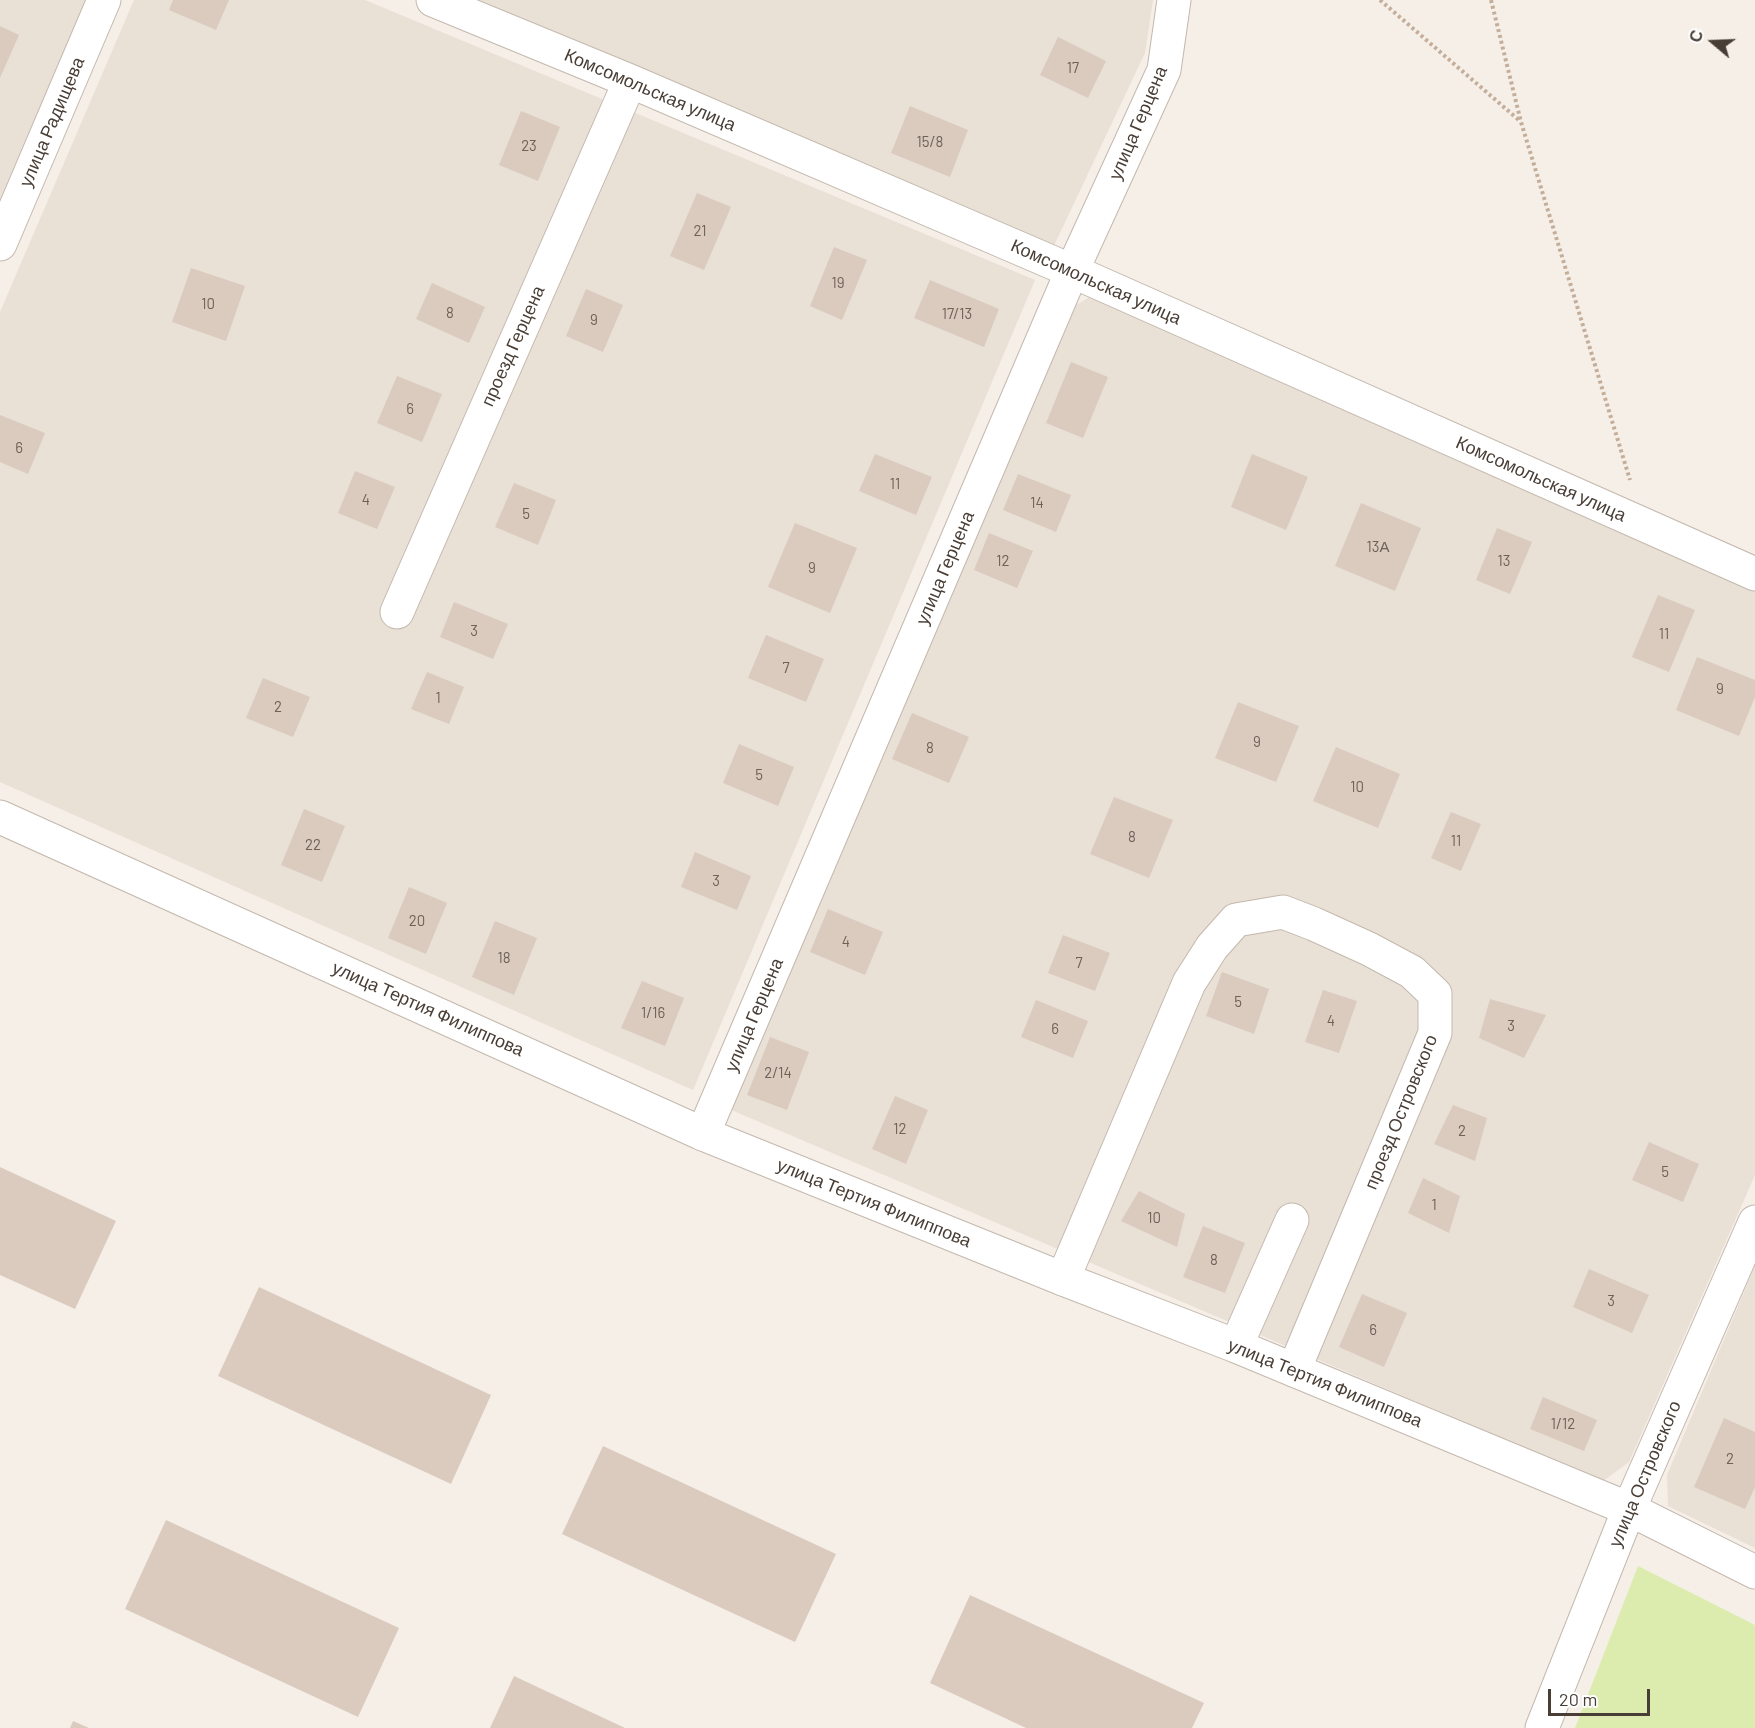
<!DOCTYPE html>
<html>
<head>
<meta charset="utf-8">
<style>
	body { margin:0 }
	#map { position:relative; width:1755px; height:1728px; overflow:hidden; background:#f5efe8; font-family:Barlow,sans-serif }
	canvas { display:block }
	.north { position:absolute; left:1683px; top:12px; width:60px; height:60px; -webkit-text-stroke:4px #fff; paint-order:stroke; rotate:289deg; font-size:16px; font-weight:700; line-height:24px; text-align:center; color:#493e36 }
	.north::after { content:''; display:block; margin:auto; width:21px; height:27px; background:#493e36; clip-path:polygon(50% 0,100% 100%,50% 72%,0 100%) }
	.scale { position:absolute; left:1548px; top:1689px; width:102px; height:27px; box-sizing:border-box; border:3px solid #493e36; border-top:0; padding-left:8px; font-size:18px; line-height:21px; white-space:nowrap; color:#493e36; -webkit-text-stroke:4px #fff; paint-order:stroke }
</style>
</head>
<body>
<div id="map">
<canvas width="1755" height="1728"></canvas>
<div class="north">С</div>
<div class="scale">20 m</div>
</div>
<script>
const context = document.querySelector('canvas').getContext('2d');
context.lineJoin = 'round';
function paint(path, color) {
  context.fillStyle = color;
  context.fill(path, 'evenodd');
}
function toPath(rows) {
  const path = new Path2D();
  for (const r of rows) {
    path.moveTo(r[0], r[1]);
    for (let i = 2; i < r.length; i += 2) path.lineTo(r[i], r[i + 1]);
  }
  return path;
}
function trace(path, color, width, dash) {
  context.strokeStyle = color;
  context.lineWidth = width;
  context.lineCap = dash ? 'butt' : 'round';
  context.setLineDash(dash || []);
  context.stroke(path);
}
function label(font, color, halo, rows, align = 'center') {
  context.font = font + ' Barlow,sans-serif';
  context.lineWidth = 5;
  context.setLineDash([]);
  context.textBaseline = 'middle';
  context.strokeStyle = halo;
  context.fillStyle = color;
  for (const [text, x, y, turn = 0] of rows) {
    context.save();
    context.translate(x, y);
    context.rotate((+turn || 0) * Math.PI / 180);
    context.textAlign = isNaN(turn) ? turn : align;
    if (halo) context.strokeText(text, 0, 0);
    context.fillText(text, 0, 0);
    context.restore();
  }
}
const residential = toPath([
	[0,0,86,0,0,198],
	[134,0,365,0,1035,280,693,1090,0,782,0,312],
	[465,0,1153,0,1145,53,1051,252],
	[1094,294,1755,589,1755,1175,1629,1462,1603,1481,729,1109,1075,306],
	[1755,1266,1755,1548,1668,1506,1667,1475]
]);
const green = toPath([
	[1638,1566,1755,1625,1755,1728,1575,1728]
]);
const building = toPath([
	[173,0,229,0,216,30,169,10],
	[0,26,19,35,0,78],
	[1058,37,1106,61,1088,98,1040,75],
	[910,106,968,130,950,177,891,153],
	[521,111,560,127,538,181,499,165],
	[697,193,731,207,704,270,670,256],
	[834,247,867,260,842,320,810,306],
	[191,268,245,286,226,341,172,322],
	[930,280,999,309,984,347,914,318],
	[432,283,485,307,469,343,416,319],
	[586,289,623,305,603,352,566,336],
	[1071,362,1108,377,1083,438,1046,423],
	[397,376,442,394,422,442,377,423],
	[0,415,45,433,28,474,0,462],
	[875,454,932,477,916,515,859,491],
	[1252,454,1308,477,1286,530,1231,507],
	[355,471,395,487,377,529,338,513],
	[1018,474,1071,495,1056,532,1003,510],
	[514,483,556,500,538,545,495,527],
	[1361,503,1421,528,1395,591,1335,566],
	[795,523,857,548,830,613,768,587],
	[1497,528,1532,542,1510,594,1476,580],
	[989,533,1033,551,1017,588,974,570],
	[1658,595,1695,610,1669,672,1632,657],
	[454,602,508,624,493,659,440,637],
	[766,635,824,659,806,702,748,678],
	[1697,657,1755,680,1755,697,1739,736,1676,710],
	[427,672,464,687,449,724,411,709],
	[263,678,310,697,293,737,246,718],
	[1238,702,1299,726,1276,782,1215,758],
	[912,713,969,737,949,783,892,759],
	[739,744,794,767,778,806,723,783],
	[1336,747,1400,774,1378,828,1313,801],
	[1114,797,1173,820,1149,878,1090,854],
	[304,809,345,826,322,882,281,865],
	[1451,812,1481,824,1461,871,1431,858],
	[695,852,751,876,737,910,681,887],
	[409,887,447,903,426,954,388,938],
	[828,909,883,932,865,975,810,952],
	[495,921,537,938,514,995,472,977],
	[1063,935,1110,953,1095,991,1048,973],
	[1222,972,1269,989,1254,1034,1206,1016],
	[642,981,684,998,665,1046,621,1028],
	[1323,990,1357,1001,1339,1053,1305,1042],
	[1490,999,1546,1015,1524,1058,1479,1038],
	[1036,1000,1088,1021,1073,1058,1021,1037],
	[770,1037,809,1052,787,1110,747,1095],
	[895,1096,928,1110,906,1164,872,1149],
	[1453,1105,1487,1118,1475,1161,1434,1144],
	[1649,1142,1699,1164,1683,1202,1632,1180],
	[0,1167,116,1221,75,1309,0,1275],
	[1423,1178,1460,1196,1449,1233,1408,1213],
	[1139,1191,1185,1214,1177,1247,1121,1221],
	[1203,1226,1245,1243,1225,1293,1183,1277],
	[1589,1269,1649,1295,1632,1333,1573,1307],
	[259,1287,491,1395,451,1484,218,1376],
	[1362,1294,1407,1313,1384,1367,1339,1347],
	[1543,1397,1597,1420,1584,1451,1530,1429],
	[1724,1418,1755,1432,1755,1487,1745,1509,1694,1487],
	[603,1446,836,1554,795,1642,562,1534],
	[166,1520,399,1628,358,1717,125,1609],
	[970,1595,1204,1703,1192,1728,1026,1728,930,1683],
	[514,1676,625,1728,490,1728],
	[73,1721,89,1728,70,1728]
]);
const path = toPath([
	[1380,0,1520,121],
	[1491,0,1521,122,1630,480]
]);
const minor = toPath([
	[433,0,630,81,1072,271,1755,574],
	[0,244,104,0],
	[397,612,630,81],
	[703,1134,1072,271,1164,70,1174,0],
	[1063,1279,1189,983,1212,947,1236,920,1283,912,1314,924,1369,949,1412,972,1435,994,1435,1033,1294,1370],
	[1236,1346,1292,1220],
	[1629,1509,1755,1572],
	[1542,1728,1629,1509,1755,1222]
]);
const tertiary = toPath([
	[0,817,703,1134,1063,1279,1236,1346,1629,1509]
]);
const numberNames = [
	["17",1073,68],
	["15/8",930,142],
	["23",529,146],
	["21",700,231],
	["19",838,283],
	["10",208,304],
	["8",450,313],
	["17/13",957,314],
	["9",594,320],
	["6",410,409],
	["6",19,448],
	["11",895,484],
	["4",366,500],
	["14",1037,503],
	["5",526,514],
	["13А",1378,547],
	["12",1003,561],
	["13",1504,561],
	["9",812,568],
	["3",474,631],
	["11",1664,634],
	["7",786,668],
	["9",1720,689],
	["1",438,698],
	["2",278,707],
	["9",1257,742],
	["8",930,748],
	["5",759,775],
	["10",1357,787],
	["8",1132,837],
	["11",1456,841],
	["22",313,845],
	["3",716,881],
	["20",417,921],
	["4",846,942],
	["18",504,958],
	["7",1079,963],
	["5",1238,1002],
	["1/16",653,1013],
	["4",1331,1021],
	["3",1511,1026],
	["6",1055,1029],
	["2/14",778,1073],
	["12",900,1129],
	["2",1462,1131],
	["5",1665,1172],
	["1",1434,1205],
	["10",1154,1218],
	["8",1214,1260],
	["3",1611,1301],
	["6",1373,1330],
	["1/12",1563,1424],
	["2",1730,1459]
];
const streetNames = [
	["Комсомольская улица",650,90,23],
	["улица Радищева",52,122,-67],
	["улица Герцена",1138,123,-67],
	["Комсомольская улица",1096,282,24],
	["проезд Герцена",513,346,-66],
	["Комсомольская улица",1541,479,24],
	["улица Герцена",945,568,-67],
	["улица Тертия Филиппова",428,1009,24],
	["улица Герцена",754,1015,-67],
	["проезд Островского",1401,1112,-68],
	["улица Тертия Филиппова",874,1203,22],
	["улица Тертия Филиппова",1325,1383,22],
	["улица Островского",1645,1474,-67]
];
paint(residential, '#e9e0d6');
paint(green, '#dbecae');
paint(building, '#dbcbbf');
trace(minor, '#c4b8ad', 35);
trace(tertiary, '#c4b8ad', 35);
trace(path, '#c4ae9a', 4, [3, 3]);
trace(minor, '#fff', 33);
trace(tertiary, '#fff', 33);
label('15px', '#6e6158', null, numberNames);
label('18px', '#493e36', '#fff', streetNames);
</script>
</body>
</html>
